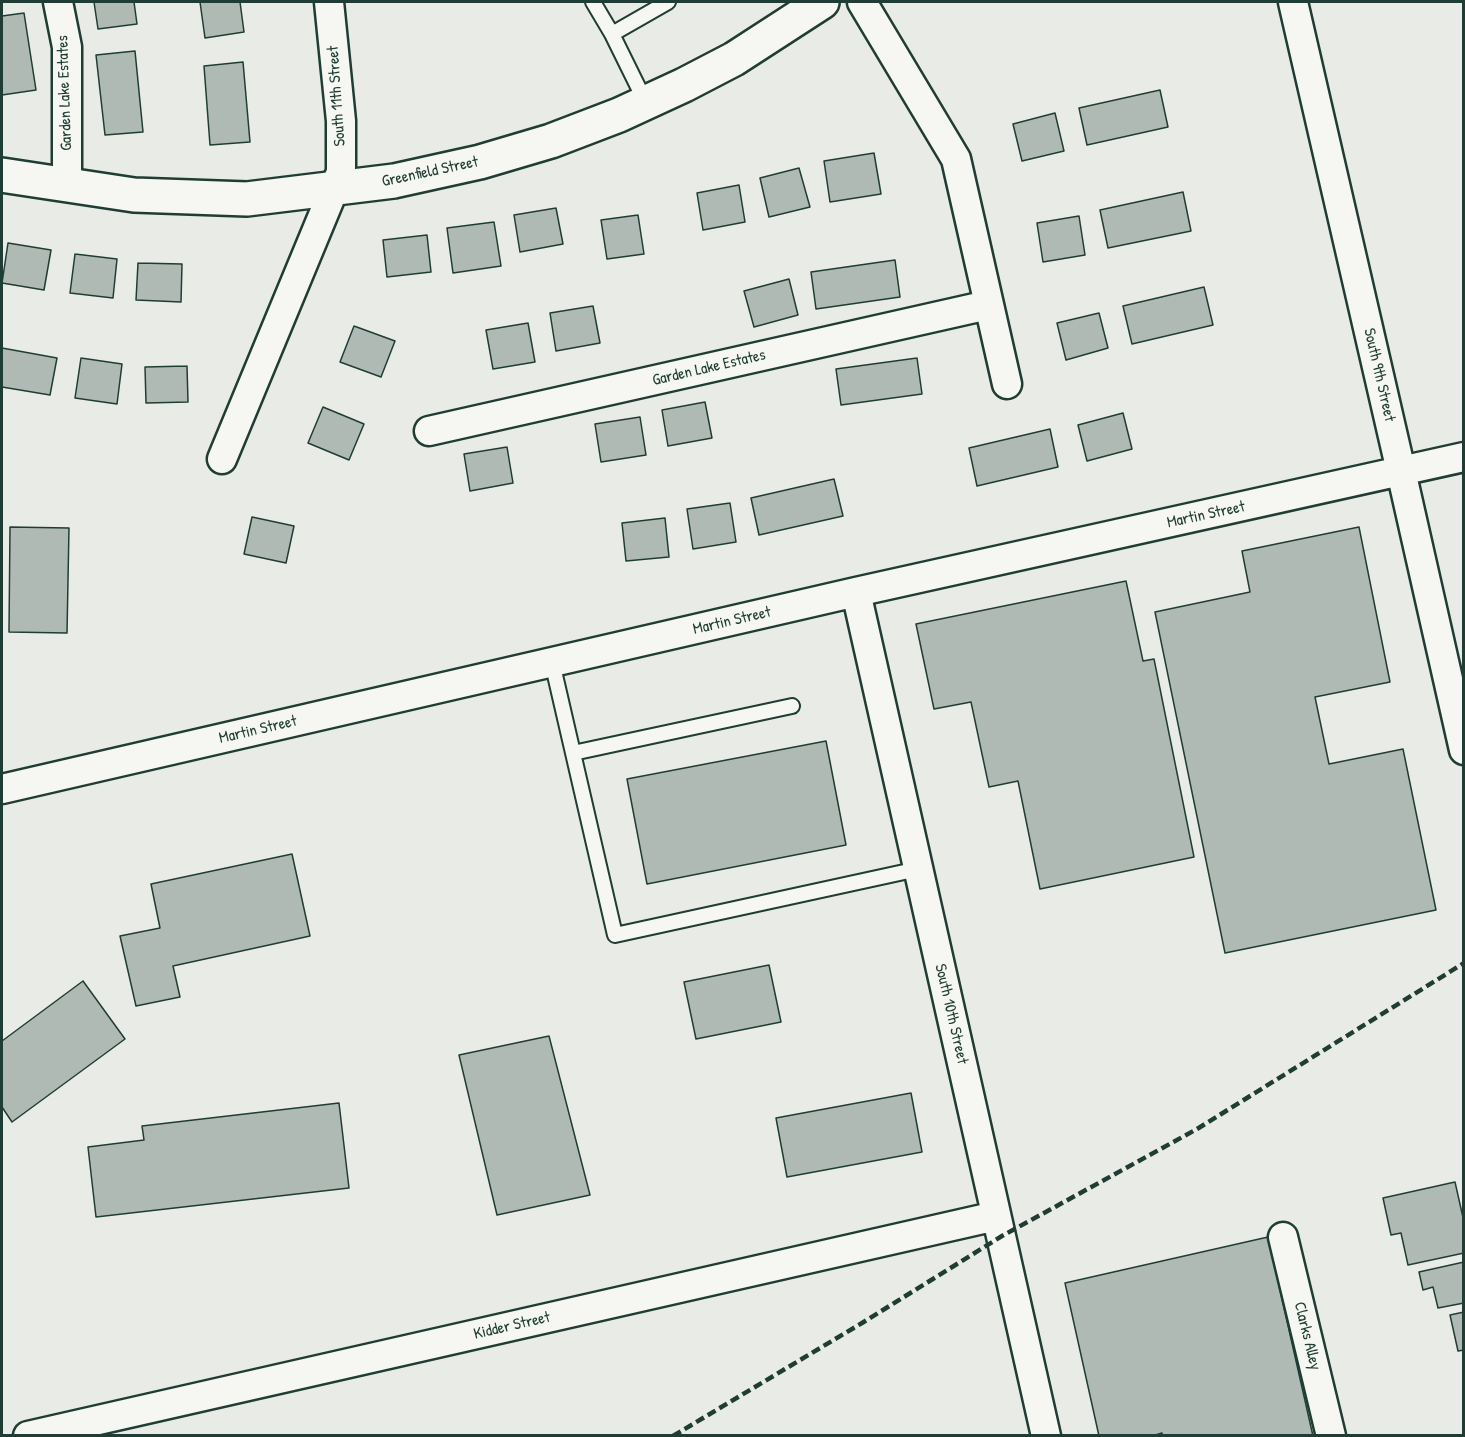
<!DOCTYPE html>
<html>
<head>
<meta charset="utf-8">
<style>
	body { margin:0 }
	#map { position:relative; width:1465px; height:1437px; overflow:hidden; background:#e9ebe7; font-family:"Patrick Hand",sans-serif }
	canvas { display:block }
	.frame { position:absolute; inset:0; border:3px solid #1f3d34; pointer-events:none }
</style>
</head>
<body>
<div id="map">
<canvas width="1465" height="1437"></canvas>
<div class="frame"></div>
</div>
<script>
const context = document.querySelector('canvas').getContext('2d');
context.lineJoin = 'round';
function paint(path, color) {
  context.fillStyle = color;
  context.fill(path, 'evenodd');
}
function toPath(rows) {
  const path = new Path2D();
  for (const r of rows) {
    path.moveTo(r[0], r[1]);
    for (let i = 2; i < r.length; i += 2) path.lineTo(r[i], r[i + 1]);
  }
  return path;
}
function trace(path, color, width, dash) {
  context.strokeStyle = color;
  context.lineWidth = width;
  context.lineCap = dash ? 'butt' : 'round';
  context.setLineDash(dash || []);
  context.stroke(path);
}
function label(font, color, halo, rows, align = 'center') {
  context.font = font + ' "Patrick Hand",sans-serif';
  context.lineWidth = 6;
  context.setLineDash([]);
  context.textBaseline = 'middle';
  context.strokeStyle = halo;
  context.fillStyle = color;
  for (const [text, x, y, turn = 0] of rows) {
    context.save();
    context.translate(x, y);
    context.rotate((+turn || 0) * Math.PI / 180);
    context.textAlign = isNaN(turn) ? turn : align;
    if (halo) context.strokeText(text, 0, 0);
    context.fillText(text, 0, 0);
    context.restore();
  }
}
const building = toPath([
	[94,2,134,2,137,24,98,29,94,2],
	[200,2,240,2,244,32,205,38,200,2],
	[24,13,36,90,2,95,2,16,24,13],
	[135,51,143,132,105,135,96,55,135,51],
	[243,62,250,142,210,145,204,66,243,62],
	[1160,90,1168,127,1087,145,1079,108,1160,90],
	[1055,113,1064,151,1022,161,1013,124,1055,113],
	[874,153,881,194,830,202,824,161,874,153],
	[799,168,810,207,769,217,760,178,799,168],
	[739,185,745,222,703,230,697,193,739,185],
	[1183,192,1191,231,1108,248,1100,210,1183,192],
	[556,208,563,244,520,252,514,215,556,208],
	[638,215,644,254,607,259,601,220,638,215],
	[1079,216,1085,255,1043,262,1037,223,1079,216],
	[494,222,501,266,453,273,447,228,494,222],
	[427,235,431,272,387,277,383,240,427,235],
	[8,243,51,250,44,290,2,283,8,243],
	[75,254,117,259,113,298,70,293,75,254],
	[895,260,900,297,816,309,811,272,895,260],
	[138,263,182,264,181,302,136,300,138,263],
	[789,279,798,315,754,327,744,291,789,279],
	[1204,287,1213,325,1132,344,1123,306,1204,287],
	[593,306,600,343,556,351,550,313,593,306],
	[1099,313,1108,348,1066,360,1057,323,1099,313],
	[528,323,535,362,493,369,486,330,528,323],
	[354,326,395,341,381,377,340,362,354,326],
	[2,348,57,358,50,395,2,387,2,348],
	[81,358,122,364,117,404,75,398,81,358],
	[917,358,922,394,841,405,836,369,917,358],
	[187,366,188,402,146,403,145,367,187,366],
	[705,402,712,438,668,446,662,410,705,402],
	[323,407,364,424,349,460,308,443,323,407],
	[1123,413,1132,449,1087,461,1078,425,1123,413],
	[640,417,646,455,601,462,595,424,640,417],
	[1050,429,1058,467,977,486,969,448,1050,429],
	[507,447,513,483,470,491,464,454,507,447],
	[834,479,843,516,759,535,751,498,834,479],
	[730,503,736,542,693,549,687,509,730,503],
	[252,517,294,526,286,563,244,554,252,517],
	[665,518,669,557,626,561,622,523,665,518],
	[10,527,69,528,67,633,9,632,10,527],
	[1359,527,1390,682,1315,697,1329,764,1403,749,1436,910,1225,953,1155,612,1250,592,1242,551,1359,527],
	[1126,581,1143,661,1154,659,1194,857,1040,889,1018,781,989,787,971,702,934,709,916,624,1126,581],
	[826,741,846,845,647,884,627,779,826,741],
	[292,854,310,936,173,966,180,997,136,1006,120,936,160,928,151,884,292,854],
	[769,965,781,1022,696,1039,684,982,769,965],
	[83,981,125,1039,12,1122,2,1107,2,1041,83,981],
	[549,1036,590,1195,497,1215,459,1055,549,1036],
	[911,1093,922,1152,787,1177,776,1118,911,1093],
	[339,1103,349,1188,96,1217,88,1147,144,1140,142,1126,339,1103],
	[1455,1182,1464,1222,1464,1253,1408,1265,1401,1233,1391,1235,1383,1198,1455,1182],
	[1268,1237,1313,1436,1162,1436,1162,1433,1152,1436,1099,1436,1065,1283,1268,1237],
	[1464,1262,1464,1303,1438,1308,1433,1287,1423,1290,1419,1272,1464,1262],
	[1464,1312,1464,1350,1458,1351,1450,1315,1464,1312]
]);
const lane = toPath([
	[593,2,612,34,646,103],
	[612,34,668,2],
	[552,662,615,935,918,869],
	[573,753,792,706]
]);
const street = toPath([
	[58,2,67,47,67,185],
	[862,2,956,159,1007,384],
	[1293,2,1401,471,1464,750],
	[429,431,988,305],
	[222,459,341,172,341,121,329,2],
	[856,592,1046,1436],
	[2,789,856,592,1464,457],
	[1283,1237,1331,1436],
	[28,1436,996,1216]
]);
const secondary = toPath([
	[2,175,134,195,247,199,394,181,480,162,551,141,619,115,684,85,734,59,822,2]
]);
const rail = toPath([
	[673,1436,862,1323,1002,1236,1197,1129,1464,963]
]);
const streetNames = [
	["Garden Lake Estates",65,93,-92],
	["South 11th Street",337,96,-94],
	["Greenfield Street",430,172,-12],
	["Garden Lake Estates",709,368,-13],
	["South 9th Street",1379,375,77],
	["Martin Street",1206,515,-12],
	["Martin Street",732,621,-13],
	["Martin Street",258,730,-13],
	["South 10th Street",951,1014,77],
	["Kidder Street",512,1326,-13],
	["Clarks Alley",1307,1336,76]
];
paint(building, '#b0bab5');
trace(building, '#1f3d34', 1.5);
trace(lane, '#1f3d34', 18);
trace(street, '#1f3d34', 33);
trace(secondary, '#1f3d34', 38);
trace(lane, '#f6f6f2', 14);
trace(street, '#f6f6f2', 28);
trace(secondary, '#f6f6f2', 33);
trace(rail, '#1f3d34', 4.5, [9, 4.5]);
label('16px', '#1f3d34', '#f6f6f2', streetNames);
</script>
</body>
</html>
